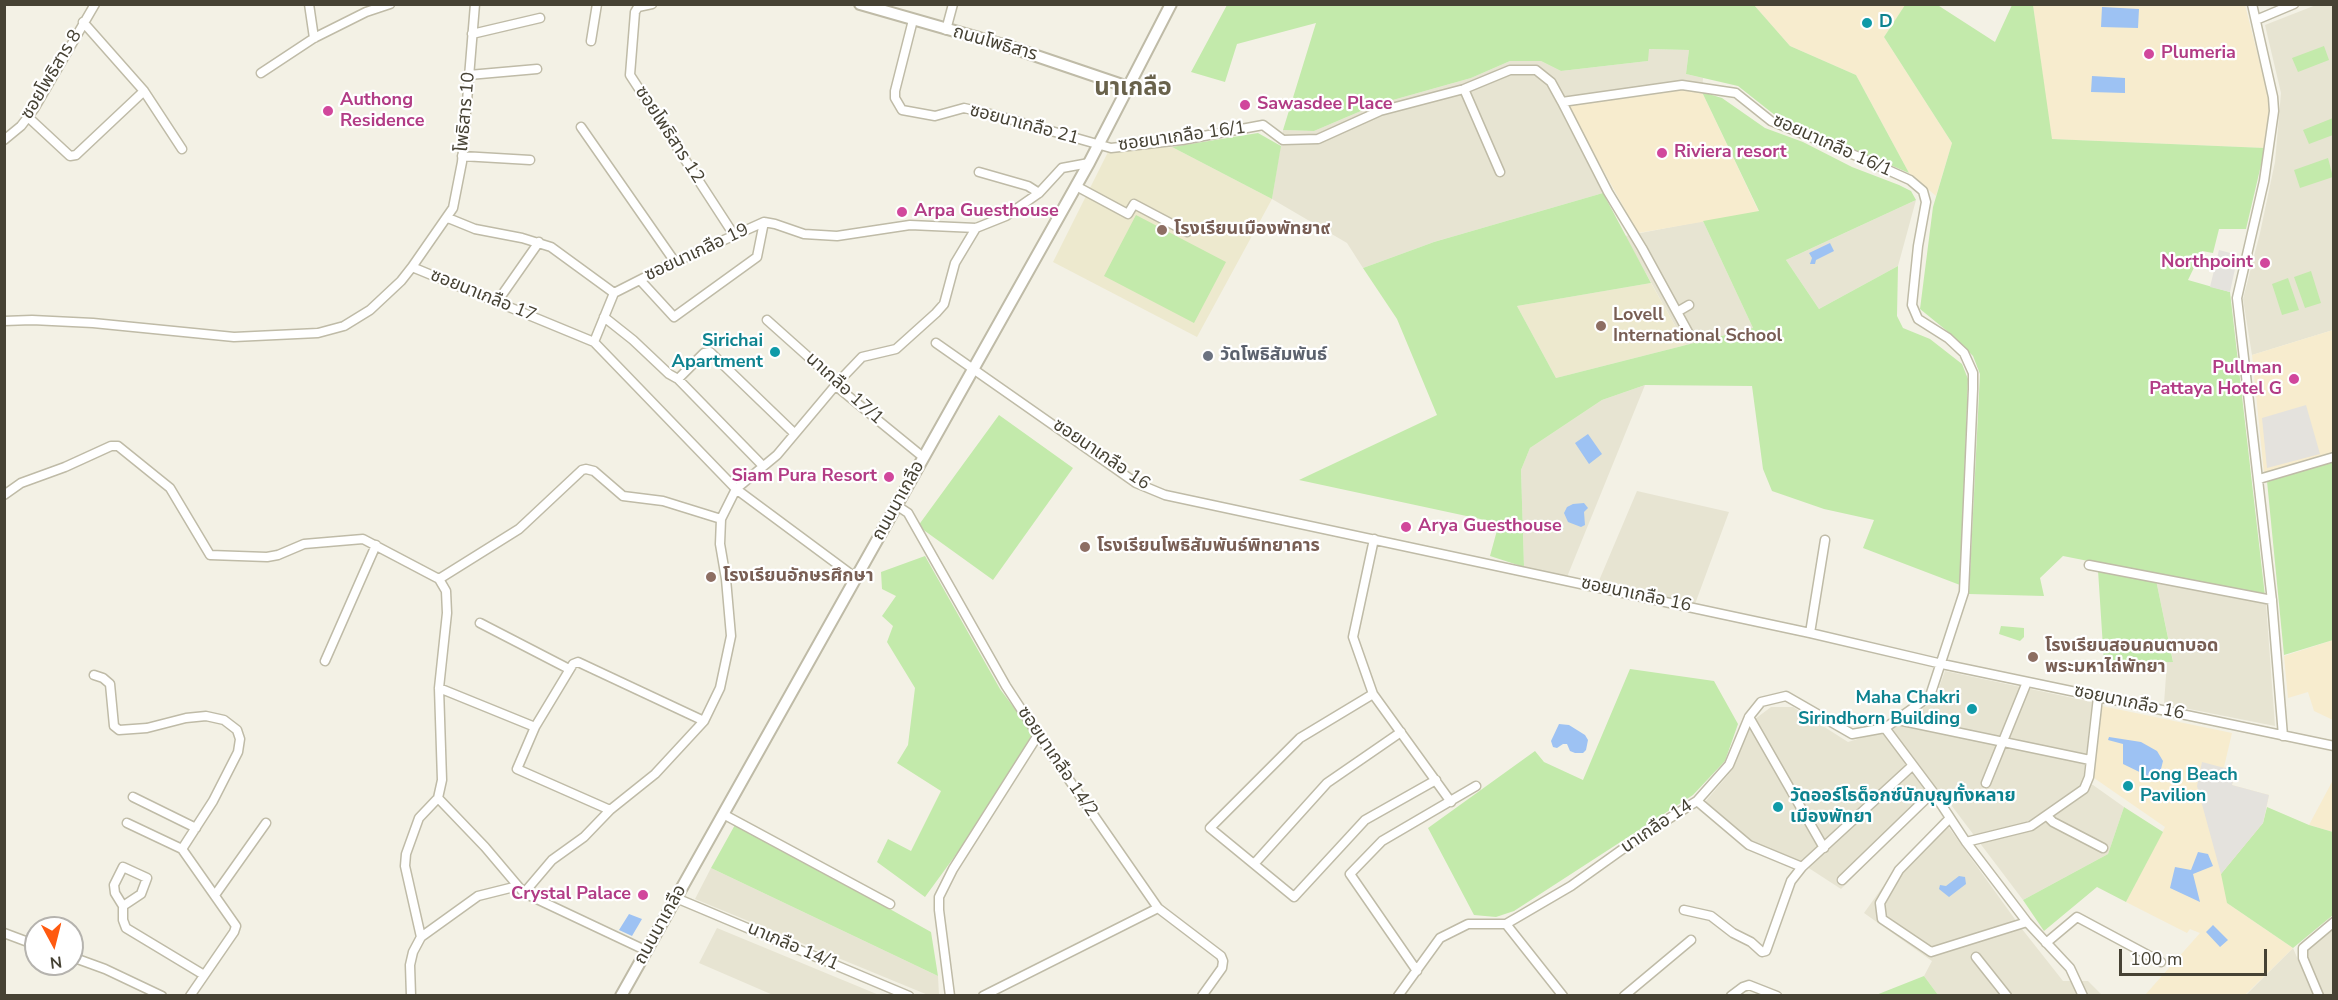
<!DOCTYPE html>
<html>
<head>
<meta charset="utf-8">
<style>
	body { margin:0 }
	#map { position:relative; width:2338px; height:1000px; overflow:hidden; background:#f3f1e5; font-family:"Nunito Sans",sans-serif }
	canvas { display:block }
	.frame { position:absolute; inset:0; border:6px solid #464234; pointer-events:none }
	.north { position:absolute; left:24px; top:916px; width:60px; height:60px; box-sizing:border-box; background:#fff; border:2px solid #b5b3ae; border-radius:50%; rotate:173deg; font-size:16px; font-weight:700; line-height:24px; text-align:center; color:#464234 }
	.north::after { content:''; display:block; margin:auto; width:21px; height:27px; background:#ff5a10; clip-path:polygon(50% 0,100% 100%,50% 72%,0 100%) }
	.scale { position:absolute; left:2119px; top:949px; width:148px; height:27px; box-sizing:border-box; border:3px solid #464234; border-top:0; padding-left:8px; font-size:18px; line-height:21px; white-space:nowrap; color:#464234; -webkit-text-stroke:4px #fff; paint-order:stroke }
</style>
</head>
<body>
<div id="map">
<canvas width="2338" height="1000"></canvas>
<div class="frame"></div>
<div class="north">N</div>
<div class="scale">100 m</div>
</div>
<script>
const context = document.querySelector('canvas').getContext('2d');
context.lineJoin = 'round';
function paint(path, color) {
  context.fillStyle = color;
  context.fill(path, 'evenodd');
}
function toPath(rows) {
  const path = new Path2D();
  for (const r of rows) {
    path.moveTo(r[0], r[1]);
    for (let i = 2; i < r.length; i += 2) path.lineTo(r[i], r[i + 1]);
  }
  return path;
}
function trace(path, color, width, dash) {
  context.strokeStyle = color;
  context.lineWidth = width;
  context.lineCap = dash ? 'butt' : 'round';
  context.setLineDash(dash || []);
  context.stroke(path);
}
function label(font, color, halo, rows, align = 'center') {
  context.font = font + ' "Nunito Sans","Noto Sans Thai",sans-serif';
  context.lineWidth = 4.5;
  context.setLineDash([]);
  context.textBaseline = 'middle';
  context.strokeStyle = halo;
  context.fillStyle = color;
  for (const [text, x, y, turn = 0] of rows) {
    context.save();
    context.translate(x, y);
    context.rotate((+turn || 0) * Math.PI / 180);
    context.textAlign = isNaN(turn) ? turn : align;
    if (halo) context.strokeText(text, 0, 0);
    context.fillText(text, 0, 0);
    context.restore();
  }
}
const residential = toPath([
	[2316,5,2333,5,2333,330,2252,355,2243,299,2260,233,2275,162,2281,93,2265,25],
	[1648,49,1689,50,1686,74,1703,78,1702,92,1568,105,1560,110,1603,193,1434,242,1363,268,1347,243,1272,199,1283,130,1314,131,1375,105,1471,78,1510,61,1541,61,1561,71,1648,61],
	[1916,200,1898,266,1819,309,1786,260],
	[1703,221,1753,328,1686,345,1625,236],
	[1645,385,1567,577,1524,567,1521,470,1530,448,1602,400],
	[1637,491,1729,512,1695,604,1598,583],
	[2156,580,2266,604,2275,726,2164,704,2167,662,2173,661],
	[1945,671,2092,702,2083,782,2093,785,2124,807,2108,854,2023,900,1942,793,1929,801,1841,889,1801,863,1754,843,1705,802,1733,769,1747,732,1755,719,1771,707,1793,707,1848,742,1890,729,1934,701],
	[1942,818,2022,929,2063,981,2088,981,2102,995,1938,995,1924,976,1932,961,1864,913,1892,874],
	[711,868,938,976,939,995,928,995,695,899],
	[717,928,879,995,773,995,699,963],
	[2333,928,2333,995,2322,995,2306,957,2307,949],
	[2293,948,2313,995,2245,996]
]);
const commercial = toPath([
	[1754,5,1905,5,1884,37,1952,143,1936,196,1909,173,1856,75,1790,46],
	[2033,5,2245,5,2270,103,2265,148,2051,139],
	[1683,89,1702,92,1759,212,1638,233,1567,105],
	[2333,330,2333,453,2264,473,2252,355],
	[2333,640,2333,720,2314,711,2308,692,2288,698,2284,656],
	[2102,706,2232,733,2224,767,2236,771,2232,785,2269,795,2263,823,2227,903,2293,948,2245,995,2145,995,2200,933,2190,929,2187,933,2126,902,2165,827,2094,778],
	[2333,780,2333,832,2309,825]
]);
const education = toPath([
	[1172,147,1272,199,1197,337,1053,262,1108,152],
	[1651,283,1686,345,1556,378,1517,306]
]);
const green = toPath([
	[1936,4,1995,42,2012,5,2033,5,2052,139,2265,148,2246,229,2219,229,2213,253,2202,251,2188,280,2230,292,2265,596,2063,556,2040,578,2044,596,1969,594,1980,374,1973,356,1952,335,1920,309,1933,207,1952,143,1884,37,1905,5],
	[1227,5,1754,5,1790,46,1856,75,1909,173,1776,116,1738,86,1686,74,1689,50,1649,49,1648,61,1561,71,1541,61,1510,61,1471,78,1375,105,1314,131,1283,130,1316,23,1237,44,1225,82,1191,72],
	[2324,46,2329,60,2298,72,2292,58],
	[1702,92,1722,98,1765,128,1803,142,1852,167,1899,185,1911,191,1916,200,1786,260,1819,309,1898,266,1897,316,1903,328,1930,339,1962,364,1968,379,1960,585,1863,548,1874,520,1824,509,1772,491,1763,469,1752,386,1645,385,1602,400,1530,448,1521,470,1524,567,1490,556,1499,523,1299,480,1437,415,1397,319,1363,268,1434,242,1603,193,1651,283,1517,306,1556,378,1753,328,1703,221,1759,211],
	[2333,118,2333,135,2309,144,2303,130],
	[1258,133,1281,146,1272,199,1172,147],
	[2328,158,2333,177,2300,188,2294,170],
	[1136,215,1226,262,1194,323,1104,276],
	[2311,271,2321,303,2305,308,2294,277],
	[2288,278,2299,310,2282,315,2272,284],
	[999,415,1073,468,993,580,918,526],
	[2333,460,2333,640,2284,655,2267,481],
	[925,556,1000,689,1033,733,976,827,925,897,877,862,888,839,911,851,941,791,897,763,908,745,915,688,887,642,893,626,882,616,896,596,882,589,881,572],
	[2098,570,2156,580,2173,662,2104,663],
	[2001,626,2024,628,2024,637,2020,641,1999,634],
	[1630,669,1714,681,1738,724,1725,761,1693,795,1514,911,1496,917,1474,915,1428,828,1535,751,1544,762,1583,780],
	[2124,807,2163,832,2126,902,2097,887,2044,931,2023,900,2108,854],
	[2267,807,2309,825,2333,832,2333,915,2293,948,2227,903,2221,874,2263,823],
	[736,823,931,932,938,976,711,868],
	[1924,976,1938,995,1876,995]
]);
const parking = toPath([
	[2219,250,2238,255,2230,292,2210,287],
	[2306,405,2320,454,2267,468,2262,418],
	[2202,762,2236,771,2232,785,2269,795,2263,823,2221,874,2197,786]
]);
const water = toPath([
	[2102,7,2139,9,2138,28,2101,27],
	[2092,76,2125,78,2125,93,2091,92],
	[1830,243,1834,251,1816,260,1815,264,1810,264,1812,258,1809,253],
	[1588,434,1602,454,1589,464,1575,443],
	[1584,503,1588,508,1584,512,1585,525,1581,527,1568,522,1564,513,1567,507,1573,504],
	[1559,724,1569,725,1585,735,1588,740,1586,750,1583,753,1575,753,1570,751,1567,744,1563,744,1557,748,1553,747,1551,741],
	[2109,737,2141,742,2157,751,2163,761,2158,781,2123,764,2123,744,2108,740],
	[2198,852,2208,854,2213,866,2193,874,2200,902,2170,888,2175,867,2191,870],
	[1959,876,1965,877,1966,884,1949,897,1939,889,1940,885,1946,886],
	[629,914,642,919,632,936,619,930],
	[2213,925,2228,940,2220,947,2206,932]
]);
const minor = toPath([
	[309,4,314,38],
	[652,4,638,7,635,12,630,75,734,235],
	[2252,4,2273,97,2274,111,2264,181,2237,298,2272,601,2283,736],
	[913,20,895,91,895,98,902,110,935,116,964,108,995,115,1111,148,1182,140,1263,125,1283,140,1318,139,1380,111,1464,89,1510,70,1536,70,1551,82,1562,102,1682,85,1736,93,1771,121,1859,157,1910,180,1923,191,1926,202,1918,246,1912,305,1918,319,1948,338,1964,353,1973,373,1973,389,1964,592,1930,696,1885,728,1852,734,1786,696,1761,702,1749,717,1729,765,1697,801,1641,836,1571,886,1506,924,1468,924,1440,938,1398,996],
	[2256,20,2294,4],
	[83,22,144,91,182,149],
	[946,30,953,4],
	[472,34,540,18],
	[591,41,597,4],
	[261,73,314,38,366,12,390,4],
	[469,75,537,69],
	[1464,89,1500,172],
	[1562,102,1608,192,1642,248,1689,334],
	[28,117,70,156,76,155,144,91],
	[581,127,675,262],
	[4,140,21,126,34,109,95,4],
	[462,156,530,160],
	[979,172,1028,186,1039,193],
	[1076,186,1128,214,1134,204,1187,232],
	[448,218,475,229,522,238,551,247,614,293,675,262,764,222,775,224,804,234,837,236,910,225,976,228,1006,216,1039,193,1062,168,1089,163],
	[412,267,453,208,462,162,475,4],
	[640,280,674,317,757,257,764,222],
	[497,302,539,242],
	[1677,312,1689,305],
	[604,317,633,340,669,374,678,379,762,465],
	[767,320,833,379,836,386,923,457],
	[4,321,32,320,93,323,234,337,318,333,344,326,370,310,401,281,412,267,594,342,736,489,856,578],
	[594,342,614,293],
	[936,343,1136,483,1165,495,1810,633,1942,664,2334,746],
	[678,379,704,353,710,352,794,433],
	[2259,479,2334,457],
	[4,495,21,483,65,467,111,446,118,446,170,488,210,555,267,557,278,555,304,544,363,539,439,579,446,591,447,613,439,688,442,780,438,798,419,818,406,854,405,866,421,937],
	[896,505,908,513,1006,686,1038,735,1158,908,1221,956,1223,961,1222,968,1202,996],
	[1374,539,1353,637,1373,694,1451,802],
	[2089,565,2272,600],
	[439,579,519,529,582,470,586,469,594,471,623,496,663,501,721,519],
	[480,623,569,669],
	[1810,633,1825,540],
	[325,661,376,545],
	[94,675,103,678,110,684,114,726,119,730,147,728,186,718,206,716,224,720,237,730,240,739,238,752,213,801,182,849],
	[439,688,535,727],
	[1373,694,1300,738,1210,828,1294,897,1365,820,1436,780],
	[1749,717,1824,848],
	[1898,720,2090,760],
	[1885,728,1933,792,1966,842,2027,922,2070,968,2083,996],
	[1986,783,2027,682],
	[133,797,196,828],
	[438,798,485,847,518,886],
	[1697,801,1749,845,1802,867],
	[610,810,517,769,535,727,573,664,578,662,704,721],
	[723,814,890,904],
	[2047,816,2053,822,2103,848],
	[1950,818,1899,870,1880,903,1882,919,1931,952,2027,922],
	[127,823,182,849,236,926,234,932,190,996],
	[1966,842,2031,826,2084,789,2089,777,2098,697],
	[1254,864,1327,783,1401,732],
	[1842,880,1933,792],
	[524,893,552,860,584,837,610,810,655,774,704,721,720,688,731,636,726,579,720,544,721,519,736,489,777,455,840,380,862,357,896,349,936,313,944,304,955,263,976,228],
	[215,895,266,823],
	[676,898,909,996],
	[123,906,115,893,114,885,123,867,147,878,141,894,123,906,123,920,126,928,204,975],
	[1684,910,1711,916,1733,933,1751,942,1762,952,1766,951,1791,881,1802,867,1912,766],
	[1506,924,1563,996],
	[4,933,36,945],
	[2046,943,2077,917,2161,962],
	[72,957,105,969,162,996],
	[1976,957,2007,996],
	[1417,971,1350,874,1382,841,1476,786],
	[411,996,410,965,413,952,421,937,478,896,518,886,524,893,647,951],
	[950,996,939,910,939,897,953,869,1038,735],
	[983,996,1158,908],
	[1624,996,1691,940],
	[1731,996,1743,987,1749,985,1777,996],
	[2319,996,2303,958,2303,948,2334,922]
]);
const tertiary = toPath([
	[860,4,1007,46,1128,87],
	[621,996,1089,163,1171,4]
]);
const markers = [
	[1867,23,6,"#0f9aa8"],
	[2149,54,6,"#d1479c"],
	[1245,105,6,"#d1479c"],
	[328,111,6,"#d1479c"],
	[1662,153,6,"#d1479c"],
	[902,212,6,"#d1479c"],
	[1162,230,6,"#8d6e63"],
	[2265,263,6,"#d1479c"],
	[1601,326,6,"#8d6e63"],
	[775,352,6,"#0f9aa8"],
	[1208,356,6,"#6b7280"],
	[2294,379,6,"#d1479c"],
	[889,477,6,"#d1479c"],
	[1406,527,6,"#d1479c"],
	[1085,547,6,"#8d6e63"],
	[711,577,6,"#8d6e63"],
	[2033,657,6,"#8d6e63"],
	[1972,709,6,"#0f9aa8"],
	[2128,786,6,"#0f9aa8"],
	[1778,807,6,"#0f9aa8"],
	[643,895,6,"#d1479c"]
];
const cultureNames = [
	["D",1879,23],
	["Sirichai",763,342,"right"],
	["Apartment",763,363,"right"],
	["Maha Chakri",1960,699,"right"],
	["Sirindhorn Building",1960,720,"right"],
	["Long Beach",2140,776],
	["Pavilion",2140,797],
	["วัดออร์โธด็อกซ์นักบุญทั้งหลาย",1790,797],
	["เมืองพัทยา",1790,818]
];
const streetNames = [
	["ถนนโพธิสาร",995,44,16],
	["ซอยโพธิสาร 8",52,75,-59],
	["โพธิสาร 10",466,112,-85],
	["ซอยนาเกลือ 21",1024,125,15],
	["ซอยโพธิสาร 12",669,135,57],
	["ซอยนาเกลือ 16/1",1182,137,-8],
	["ซอยนาเกลือ 16/1",1832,146,24],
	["ซอยนาเกลือ 19",697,253,-25],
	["ซอยนาเกลือ 17",483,296,22],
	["นาเกลือ 17/1",844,389,42],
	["ซอยนาเกลือ 16",1101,455,34],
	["ถนนนาเกลือ",899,501,-61],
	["ซอยนาเกลือ 16",1636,595,12],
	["ซอยนาเกลือ 16",2129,703,12],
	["ซอยนาเกลือ 14/2",1057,762,56],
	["นาเกลือ 14",1657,827,-34],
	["ถนนนาเกลือ",661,925,-61],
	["นาเกลือ 14/1",793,947,23]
];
const hotelNames = [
	["Plumeria",2161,54],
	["Authong",340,101],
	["Residence",340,122],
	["Sawasdee Place",1257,105],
	["Riviera resort",1674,153],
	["Arpa Guesthouse",914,212],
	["Northpoint",2253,263,"right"],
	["Pullman",2282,369,"right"],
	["Pattaya Hotel G",2282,390,"right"],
	["Siam Pura Resort",877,477,"right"],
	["Arya Guesthouse",1418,527],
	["Crystal Palace",631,895,"right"]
];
const educationNames = [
	["โรงเรียนเมืองพัทยา๙",1174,230],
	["Lovell",1613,316],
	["International School",1613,337],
	["โรงเรียนโพธิสัมพันธ์พิทยาคาร",1097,547],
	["โรงเรียนอักษรศึกษา",723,577],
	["โรงเรียนสอนคนตาบอด",2045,647],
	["พระมหาไถ่พัทยา",2045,668]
];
const worshipNames = [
	["วัดโพธิสัมพันธ์",1220,356]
];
const districtNames = [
	["นาเกลือ",1133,89]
];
paint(residential, '#e7e4d2');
paint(commercial, '#f7ecce');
paint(education, '#ede9ce');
paint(green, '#c3eaab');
paint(parking, '#e4e2dd');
paint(water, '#9dc2f3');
trace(minor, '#bfbba7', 11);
trace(tertiary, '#bfbba7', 14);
trace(minor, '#fff', 8);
trace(tertiary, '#fff', 10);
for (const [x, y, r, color] of markers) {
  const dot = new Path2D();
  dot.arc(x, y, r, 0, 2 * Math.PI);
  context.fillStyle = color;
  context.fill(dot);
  trace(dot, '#fff', 2);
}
label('bold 18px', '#0d838f', '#fff', cultureNames, 'left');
label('18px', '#464234', '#fff', streetNames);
label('bold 18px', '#b23c85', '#fff', hotelNames, 'left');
label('bold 18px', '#785e54', '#fff', educationNames, 'left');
label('bold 18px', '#5b616d', '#fff', worshipNames, 'left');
label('bold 24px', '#69624b', '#fff', districtNames);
</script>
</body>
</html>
